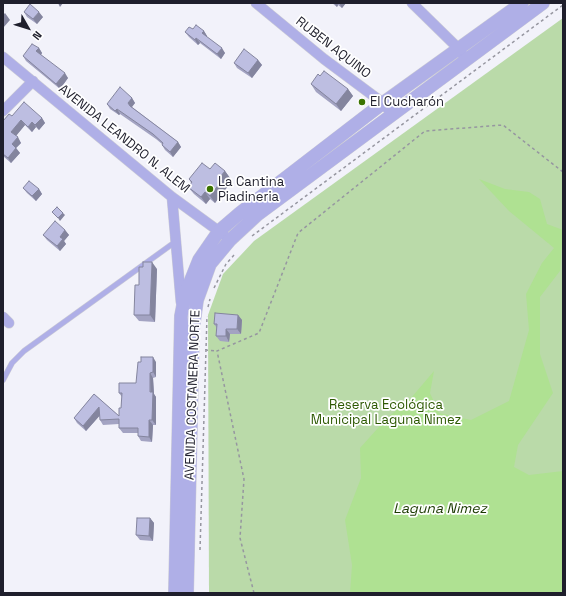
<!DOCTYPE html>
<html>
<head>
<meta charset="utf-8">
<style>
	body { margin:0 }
	#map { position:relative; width:566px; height:596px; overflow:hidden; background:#f2f2fa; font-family:"Space Grotesk",sans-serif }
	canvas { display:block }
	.frame { position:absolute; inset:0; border:4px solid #1f1f2c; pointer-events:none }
	.north { position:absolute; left:8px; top:8px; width:40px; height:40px; -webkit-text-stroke:3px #fff; paint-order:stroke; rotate:129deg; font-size:11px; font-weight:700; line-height:16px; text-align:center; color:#1f1f2c }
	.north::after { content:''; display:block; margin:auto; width:14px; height:18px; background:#1f1f2c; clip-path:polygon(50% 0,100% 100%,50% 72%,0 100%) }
</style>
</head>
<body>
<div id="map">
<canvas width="566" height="596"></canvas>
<div class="frame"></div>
<div class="north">N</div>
</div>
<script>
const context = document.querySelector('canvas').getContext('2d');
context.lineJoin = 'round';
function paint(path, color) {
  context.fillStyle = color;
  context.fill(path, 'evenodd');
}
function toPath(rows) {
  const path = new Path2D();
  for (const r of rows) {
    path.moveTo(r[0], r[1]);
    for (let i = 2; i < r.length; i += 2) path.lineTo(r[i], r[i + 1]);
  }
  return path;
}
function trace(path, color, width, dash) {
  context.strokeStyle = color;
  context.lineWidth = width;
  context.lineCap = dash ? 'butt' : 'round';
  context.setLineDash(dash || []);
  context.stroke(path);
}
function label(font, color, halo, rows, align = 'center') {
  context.font = font + ' "Space Grotesk",sans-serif';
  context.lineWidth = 3.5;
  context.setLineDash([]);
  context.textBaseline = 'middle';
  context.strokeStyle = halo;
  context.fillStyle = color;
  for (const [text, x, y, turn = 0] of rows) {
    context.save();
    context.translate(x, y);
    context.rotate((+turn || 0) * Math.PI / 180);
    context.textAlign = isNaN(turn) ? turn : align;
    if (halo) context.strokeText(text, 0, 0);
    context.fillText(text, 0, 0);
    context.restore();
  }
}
const green = toPath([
	[563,18,563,593,209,593,208,315,223,274,254,241]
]);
const water = toPath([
	[479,179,505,189,529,192,540,199,547,224,563,230,560,271,540,297,540,354,553,393,518,445,514,467,529,475,563,471,563,593,350,593,352,565,345,520,361,478,360,448,387,418,411,398,434,371,430,393,439,413,471,420,509,401,529,330,526,294,543,261,542,263,554,248,509,211]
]);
const path = toPath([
	[252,236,563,5],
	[214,288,226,264,234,255],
	[208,307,210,299],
	[205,350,217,351],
	[200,550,207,316],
	[254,593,240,538,244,479,217,351,259,333,298,233,425,131,503,125,563,172]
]);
const service = toPath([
	[3,380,12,363,24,351,175,242]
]);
const minor = toPath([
	[256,3,324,59,383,103,392,114],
	[412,3,459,49,466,60],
	[3,57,172,197,224,235],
	[3,111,33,81],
	[172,197,181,302],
	[3,317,9,323]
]);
const tertiary = toPath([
	[175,593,181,316,185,295,199,260,219,231,240,213,383,103,522,3],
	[187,593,193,329,197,300,210,264,230,240,257,215,543,3]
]);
const wall = toPath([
	[332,3,346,3,342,8,338,5,337,7],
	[24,12,43,17,37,24,27,17],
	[193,29,204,31,207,36,207,37,225,53,221,59,200,43,198,45,189,37,185,32],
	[39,48,42,53,41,55,68,78,60,89,26,61,23,56],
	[258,60,262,65,252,78,237,68,234,63],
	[311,84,348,89,353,96,341,111,316,92],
	[132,98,135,103,132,107,178,142,181,147,173,157,165,150,162,145,162,144,156,139,120,114,119,115,110,109,107,104],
	[12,116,42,118,45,123,39,130,36,127,32,132,25,125,16,136,21,143,16,148,20,153,11,163,3,156,3,121],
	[210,169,225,171,230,178,226,183,228,186,215,203,210,199,206,204,194,194,188,187,191,183,189,179],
	[23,188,39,189,42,194,36,201,27,193],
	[65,230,69,235,64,241,66,244,60,251,47,240,43,235],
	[157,269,155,322,139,321,134,315,139,285],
	[238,315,242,320,241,334,230,334,229,342,220,341,216,336,217,328,214,324],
	[156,362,156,377,153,378,154,394,156,397,156,425,153,425,152,442,141,441,138,436,138,433,123,433,119,428,119,424,103,425,100,420,100,415,86,431,77,423,74,418,94,394,119,416,121,408,122,397,119,393,136,383],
	[150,518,154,523,153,541,140,540,136,535]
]);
const shadedWall = toPath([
	[58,3,63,3,60,7],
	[334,3,337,3,338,5,337,7],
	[339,3,346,3,342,8],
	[39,12,43,17,37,24,33,19],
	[5,13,10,20,3,28,3,15],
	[204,31,207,36,206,38,202,33],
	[196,38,200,43,198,45,195,40],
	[39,48,42,53,40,56,36,51],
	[222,48,225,53,221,59,217,54],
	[258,60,262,65,252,78,248,73],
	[65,73,68,78,60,89,56,84],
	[348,89,353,96,341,111,336,104],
	[132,98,135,103,131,108,128,103],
	[117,109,120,114,119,115,115,111],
	[42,118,45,123,39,130,35,125],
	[21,120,25,125,15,137,11,132],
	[32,122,36,127,32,132,28,127],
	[18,137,21,143,16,148,20,153,11,163,8,158,12,144],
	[178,142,181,147,173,157,170,152],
	[225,171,230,178,226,183,228,186,215,203,210,196,220,177],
	[39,189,42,194,36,201,32,196],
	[205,192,210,199,206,204,201,197],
	[63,213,65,215,60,221,58,218],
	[65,230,69,235,64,241,66,244,60,251,57,246,60,237],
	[152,262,157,269,155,322,150,315],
	[238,315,242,320,241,334,237,329],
	[226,329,230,334,229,342,226,336],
	[153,357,156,362,156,377,153,372],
	[150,373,153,378,154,394,156,397,156,425,152,420],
	[99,407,103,412,86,431,83,426],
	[149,420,153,425,152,442,149,437],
	[150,518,154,523,153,541,149,536]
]);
const building = toPath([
	[30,4,39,12,33,19,24,12,30,4],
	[196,25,204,31,202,33,222,48,217,54,196,38,195,40,185,32,189,27,193,29,196,25],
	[32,44,39,48,36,51,65,73,56,84,23,56,32,44],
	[244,49,258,60,248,73,234,63,244,49],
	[324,71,348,89,336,104,311,84,318,74,320,76,324,71],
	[120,87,132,98,128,103,130,106,178,142,170,152,162,145,163,143,153,134,117,109,115,111,107,104,120,87],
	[24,102,42,118,35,125,32,122,28,127,21,120,11,132,18,137,12,144,16,148,8,158,3,154,3,121,9,114,12,116,24,102],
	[202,163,210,169,215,163,225,171,220,177,223,179,210,196,205,192,201,197,188,187,192,182,189,179,202,163],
	[29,181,39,189,32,196,23,188,29,181],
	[57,207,63,213,58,218,52,212,57,207],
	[55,221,65,230,60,237,63,239,57,246,43,235,55,221],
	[143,262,152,262,150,315,134,315,135,285,139,285,139,267,143,267,143,262],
	[215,313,238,315,237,329,226,329,226,336,216,336,217,324,214,324,215,313],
	[141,357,153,357,153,372,150,373,150,392,153,392,152,420,149,420,149,437,138,436,138,428,119,428,119,419,100,420,99,407,83,426,74,418,94,394,119,416,119,408,121,408,122,393,119,393,119,383,136,383,138,362,141,362,141,357],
	[137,518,150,518,149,536,136,535,137,518]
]);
const markers = [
	[362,102,4,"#3b7301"],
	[210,189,4,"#3b7301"]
];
const streetNames = [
	["RUBEN AQUINO",333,48,38],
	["AVENIDA LEANDRO N. ALEM",124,139,39],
	["AVENIDA COSTANERA NORTE",193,395,-88]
];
const poiNames = [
	["El Cucharón",370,102],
	["La Cantina",218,182],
	["Piadineria",218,197]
];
const parkNames = [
	["Reserva Ecológica",386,405],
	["Municipal Laguna Nimez",386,420]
];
const waterNames = [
	["Laguna Nimez",440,509]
];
paint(green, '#badaa9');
paint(water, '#afe192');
trace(service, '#ccccd5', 6);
trace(minor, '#ccccd5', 11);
trace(tertiary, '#ccccd5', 14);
trace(path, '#9696a0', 1.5, [3, 3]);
trace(service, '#afafe7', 5);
trace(minor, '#afafe7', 10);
trace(tertiary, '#afafe7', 13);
paint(wall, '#a3a3c2');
paint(shadedWall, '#84859e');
paint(building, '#bdbee1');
trace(building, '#84859e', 1);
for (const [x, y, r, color] of markers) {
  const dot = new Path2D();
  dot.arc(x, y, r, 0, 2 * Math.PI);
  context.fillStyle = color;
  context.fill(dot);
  trace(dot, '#fff', 1.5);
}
label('13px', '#1f1f2c', '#fff', streetNames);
label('13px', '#1f1f2c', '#fff', poiNames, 'left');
label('13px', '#2c5801', '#fff', parkNames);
label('italic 14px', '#1b3a01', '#fff', waterNames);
</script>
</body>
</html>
